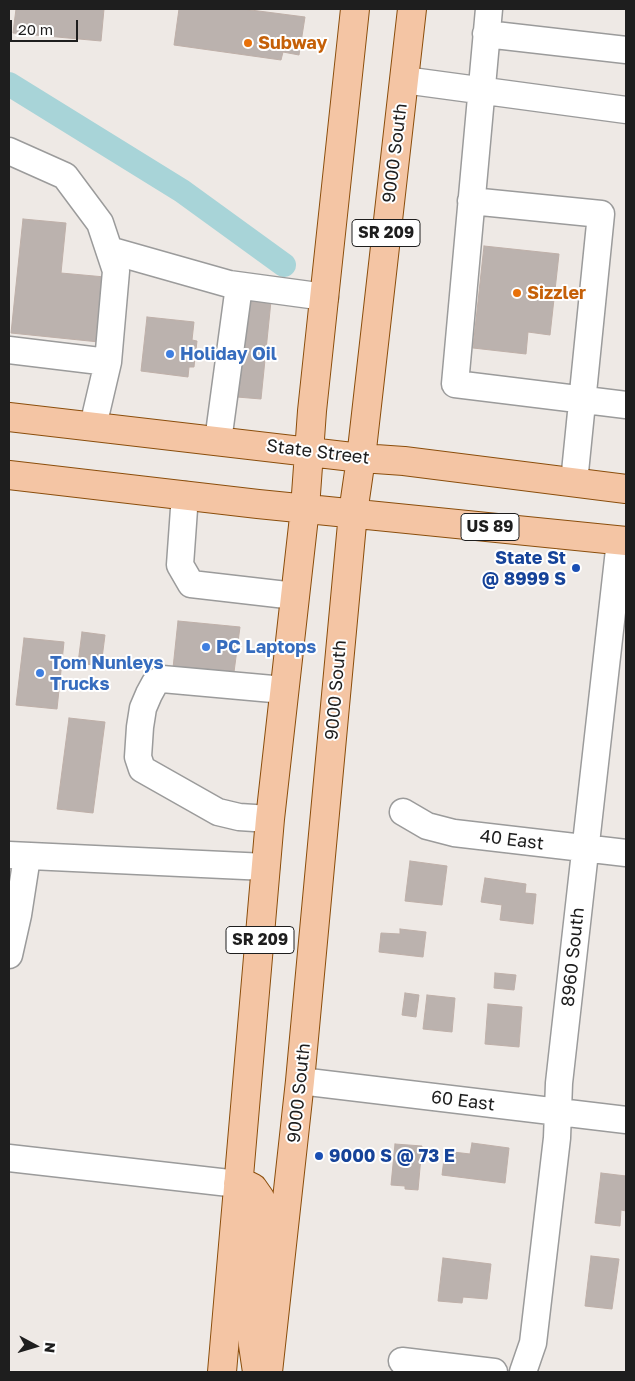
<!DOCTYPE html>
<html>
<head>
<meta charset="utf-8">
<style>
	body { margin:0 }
	#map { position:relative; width:635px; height:1381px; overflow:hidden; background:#eee9e5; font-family:"Golos Text",sans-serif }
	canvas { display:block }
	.frame { position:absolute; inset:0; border:10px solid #1e1e1e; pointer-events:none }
	.north { position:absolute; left:10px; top:1321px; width:50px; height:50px; -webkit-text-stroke:4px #fff; paint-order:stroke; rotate:96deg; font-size:14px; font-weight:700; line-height:20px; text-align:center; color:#1e1e1e }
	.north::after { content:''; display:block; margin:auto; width:18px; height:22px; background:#1e1e1e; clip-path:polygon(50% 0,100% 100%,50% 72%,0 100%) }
	.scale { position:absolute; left:10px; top:20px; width:68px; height:22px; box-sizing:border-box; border:2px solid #1e1e1e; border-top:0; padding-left:6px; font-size:15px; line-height:18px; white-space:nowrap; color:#1e1e1e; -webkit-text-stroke:4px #fff; paint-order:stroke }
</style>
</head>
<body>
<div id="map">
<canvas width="635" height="1381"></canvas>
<div class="frame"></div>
<div class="north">N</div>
<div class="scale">20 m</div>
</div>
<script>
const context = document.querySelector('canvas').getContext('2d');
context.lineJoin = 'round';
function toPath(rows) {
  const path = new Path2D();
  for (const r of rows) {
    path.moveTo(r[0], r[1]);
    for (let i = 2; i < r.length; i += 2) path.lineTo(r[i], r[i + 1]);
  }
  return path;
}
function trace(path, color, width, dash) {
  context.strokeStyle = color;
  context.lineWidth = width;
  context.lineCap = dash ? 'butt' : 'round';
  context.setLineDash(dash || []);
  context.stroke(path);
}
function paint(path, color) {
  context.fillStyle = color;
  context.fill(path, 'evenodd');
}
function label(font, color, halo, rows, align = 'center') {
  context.font = font + ' "Golos Text",sans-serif';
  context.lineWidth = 4;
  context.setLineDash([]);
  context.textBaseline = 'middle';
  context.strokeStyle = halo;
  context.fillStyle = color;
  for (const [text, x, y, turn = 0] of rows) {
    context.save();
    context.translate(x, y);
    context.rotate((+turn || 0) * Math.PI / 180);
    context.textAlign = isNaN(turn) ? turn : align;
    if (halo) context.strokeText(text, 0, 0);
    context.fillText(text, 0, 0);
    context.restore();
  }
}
const canal = toPath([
	[9,84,182,191,284,265]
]);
const building = toPath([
	[16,9,104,9,101,41,13,33,16,9],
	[179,9,243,9,305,17,299,55,283,52,281,60,174,45,179,9],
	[23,219,66,223,61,273,105,277,99,342,11,333,23,219],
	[484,246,559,254,550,335,528,332,526,354,473,348,484,246],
	[248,299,271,301,261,399,237,397,248,299],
	[147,317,194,322,192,340,197,341,194,367,189,367,188,377,141,371,147,317],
	[178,621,240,627,234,672,173,668,178,621],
	[82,632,105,635,101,666,78,663,82,632],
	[24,638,64,642,57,709,16,705,24,638],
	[69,718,105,722,93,813,57,809,69,718],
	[410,861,447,866,442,905,405,901,410,861],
	[485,878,526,884,525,893,536,894,533,924,500,920,502,905,481,902,485,878],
	[400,929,426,932,423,957,379,952,381,933,400,934,400,929],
	[495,973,516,975,514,990,494,988,495,973],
	[405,993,419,995,416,1017,402,1015,405,993],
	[427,995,455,998,452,1032,423,1029,427,995],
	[488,1004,522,1007,519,1047,485,1044,488,1004],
	[472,1143,509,1148,505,1183,442,1175,445,1151,470,1154,472,1143],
	[395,1144,422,1146,418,1190,405,1189,405,1186,391,1185,395,1144],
	[601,1173,626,1176,626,1211,621,1210,620,1226,595,1223,601,1173],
	[591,1256,619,1259,612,1309,585,1306,591,1256],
	[443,1258,491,1264,487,1299,463,1297,462,1303,438,1301,443,1258]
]);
const minor = toPath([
	[489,9,455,384,626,405],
	[486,34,626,50],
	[404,80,626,110],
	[9,151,65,176,100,223,116,271,108,362,93,426],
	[471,201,601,214,574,482],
	[109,250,229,284,325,297],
	[9,350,108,362],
	[218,441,239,286],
	[185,495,180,565,191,584,295,596],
	[403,812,427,826,454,833,626,853],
	[270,819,239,817,218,812,142,769,138,757,140,727,143,708,149,694,155,683,162,679,284,690],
	[9,855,266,867],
	[9,955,18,915,27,857],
	[300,1081,626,1120],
	[9,1158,238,1184],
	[402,1361,494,1372],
	[523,1372,533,1343,557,1138,559,1083,620,541]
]);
const major = toPath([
	[9,417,361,458,404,461,626,489],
	[9,475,258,504,626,541],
	[238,1184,247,1185,253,1188,260,1198,262,1204,252,1316,253,1345,257,1372],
	[222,1372,270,819,305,508,312,411,355,9],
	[268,1372,300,1081,353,513,361,458,412,9]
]);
const markers = [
	[248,43,5,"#e8710a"],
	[517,293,5,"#e8710a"],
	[170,354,5,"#3f7fe0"],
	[576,568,5,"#1a4fb4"],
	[206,647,5,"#3f7fe0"],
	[40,673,5,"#3f7fe0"],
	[319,1156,5,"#1a4fb4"]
];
const shields = [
	[386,233,68],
	[490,527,58],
	[260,940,68]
];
const shieldNames = [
	["SR 209",386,233],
	["US 89",490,527],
	["SR 209",260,940]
];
const foodNames = [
	["Subway",258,43],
	["Sizzler",527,293]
];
const streetNames = [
	["9000 South",395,153,-83],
	["State Street",318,452,7],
	["9000 South",336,690,-85],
	["40 East",512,840,7],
	["8960 South",573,957,-84],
	["9000 South",299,1093,-84],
	["60 East",463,1101,7]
];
const shopNames = [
	["Holiday Oil",180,354],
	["PC Laptops",216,647],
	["Tom Nunleys",50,663],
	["Trucks",50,684]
];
const transitNames = [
	["State St",566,558],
	["@ 8999 S",566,579],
	["9000 S @ 73 E",329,1156,"left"]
];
trace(canal, '#a8d4d8', 24);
paint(building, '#bbb2ae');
trace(building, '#beafa8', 1);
trace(minor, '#9b9b9b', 29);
trace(major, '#8b4e0c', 30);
trace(minor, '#fff', 26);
trace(major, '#f4c5a4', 28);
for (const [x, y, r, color] of markers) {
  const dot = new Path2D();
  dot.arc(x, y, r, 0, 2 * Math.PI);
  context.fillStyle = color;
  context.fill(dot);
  trace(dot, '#fff', 2);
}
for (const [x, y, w] of shields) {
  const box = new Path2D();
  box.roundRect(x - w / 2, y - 13.5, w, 27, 4);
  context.fillStyle = '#fff';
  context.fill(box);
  trace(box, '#1e1e1e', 1);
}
label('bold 16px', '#1e1e1e', null, shieldNames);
label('bold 18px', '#c56008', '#fff', foodNames, 'left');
label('18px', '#1e1e1e', '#fff', streetNames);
label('bold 18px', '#366cbe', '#fff', shopNames, 'left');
label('bold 18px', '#164399', '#fff', transitNames, 'right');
</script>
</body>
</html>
